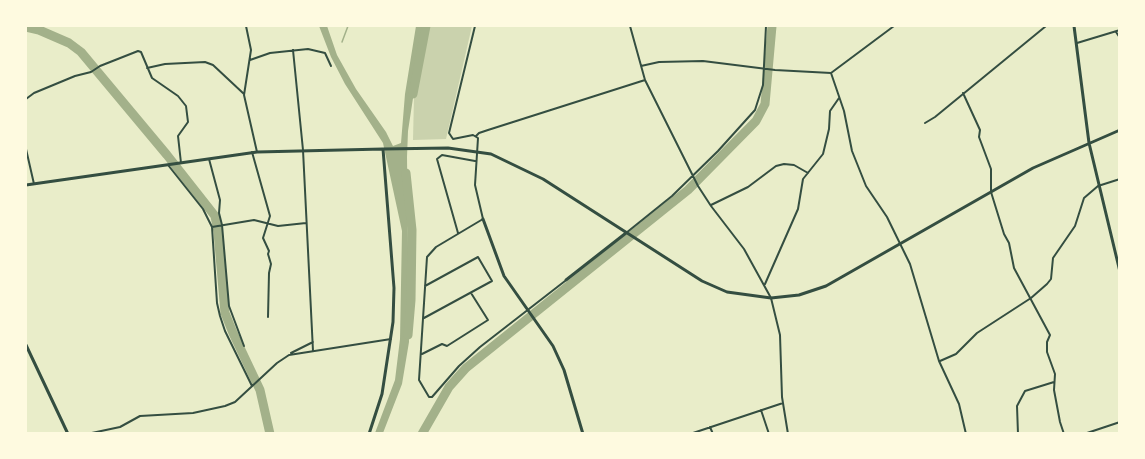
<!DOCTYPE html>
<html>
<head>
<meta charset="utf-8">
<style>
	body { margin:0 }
	#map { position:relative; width:1145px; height:459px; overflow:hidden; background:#e9edc9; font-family:Ubuntu,sans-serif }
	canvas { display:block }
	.frame { position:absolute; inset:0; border:27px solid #fefae0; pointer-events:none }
</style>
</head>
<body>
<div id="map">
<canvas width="1145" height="459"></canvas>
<div class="frame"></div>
</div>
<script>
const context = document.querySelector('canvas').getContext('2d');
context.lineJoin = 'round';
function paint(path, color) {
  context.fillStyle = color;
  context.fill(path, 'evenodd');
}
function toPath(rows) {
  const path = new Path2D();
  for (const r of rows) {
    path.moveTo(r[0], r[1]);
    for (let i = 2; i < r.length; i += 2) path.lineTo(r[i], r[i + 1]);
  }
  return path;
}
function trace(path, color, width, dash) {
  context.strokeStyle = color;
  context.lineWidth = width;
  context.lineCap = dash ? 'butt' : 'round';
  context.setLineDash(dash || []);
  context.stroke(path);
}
const green = toPath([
	[428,26,472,26,446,139,413,140,414,97]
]);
const water = toPath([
	[319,26,327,26,337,55,356,89,386,132,393,146,401,143,405,94,416,26,424,26,408,131,407,157,409,342,402,384,383,433,375,433,395,380,400,339,402,231,383,143,345,84,331,57]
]);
const stream = toPath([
	[342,42,348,26]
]);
const river = toPath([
	[26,27,39,30,69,43,81,52,167,155,215,216,218,232,225,313,233,333,260,390,270,434],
	[413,94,426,26],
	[406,173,412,230,411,300,408,335],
	[422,434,449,387,466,368,688,190,756,121,765,104,772,26]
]);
const minor = toPath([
	[246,26,251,50,244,95,257,152],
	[475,26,449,133,453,139,473,135,478,138,475,185,483,219,436,247,427,257,419,380,429,397,432,397,459,366,480,347,565,281],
	[630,26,645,80,698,186,711,206,744,249,771,298,780,335,782,397,788,434],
	[1116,32,1120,38],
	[1077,43,1120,30],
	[293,50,303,150,313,351],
	[250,60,270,53,308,49,325,53,331,66],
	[641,66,659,62,703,61,775,70,831,73,894,26],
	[147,68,165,64,205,62,213,65,244,94],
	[831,73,844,111,852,151,866,186,887,217,910,264,939,361,959,404,966,434],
	[963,93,980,130,979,137,991,169,991,192,1004,234,1009,243,1014,268,1050,335,1047,342,1047,352,1055,374,1054,390,1060,422,1064,434],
	[26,99,34,93,75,76,91,72,100,66,138,51,141,52,152,78,178,96,186,106,188,122,178,136,181,163],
	[925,123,935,117,1046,26],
	[476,136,479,133,488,130,645,80],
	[26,149,34,184],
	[252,152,270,216,263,238,269,251,268,254,271,264,269,273,268,317],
	[209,159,220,200,219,213,222,225,229,306,244,346],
	[168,165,203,209,212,227,217,303,220,316,225,331,252,386],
	[711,205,748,187,776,166,784,164,794,165,808,173],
	[212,227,254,220,278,226,306,223],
	[458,233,437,159,442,155,475,161],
	[626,233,672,196,718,151,755,110,763,85,766,26],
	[765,284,798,209,803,179,823,154,829,129,830,111,839,98],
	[424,318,492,281,478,257,425,286],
	[291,353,313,342],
	[422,354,442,344,447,346,488,320,471,293],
	[940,361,956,354,977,333,1031,298,1047,284,1051,279,1053,258,1075,226,1084,198,1098,186,1120,179],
	[761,410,769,434],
	[710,427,713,434],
	[87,434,120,427,140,416,193,413,225,406,235,402,277,363,289,355,391,339],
	[690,434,783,403],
	[1018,434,1017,406,1025,391,1054,382],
	[1084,434,1120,422]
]);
const tertiary = toPath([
	[1074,26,1089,143,1120,272],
	[383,149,448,148,491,154,543,179,702,281,727,292,771,298,799,295,826,286,1033,168,1120,130],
	[26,185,257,152,383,149,394,288,393,322,382,394,369,434],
	[483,219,504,276,553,346,564,370,583,434],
	[566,280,626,233],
	[26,345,68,434]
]);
paint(green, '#cad2ad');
paint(water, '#a3b18a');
trace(stream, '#a3b18a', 1.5);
trace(river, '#a3b18a', 9);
trace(minor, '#344e41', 2);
trace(tertiary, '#344e41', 3);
</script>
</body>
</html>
